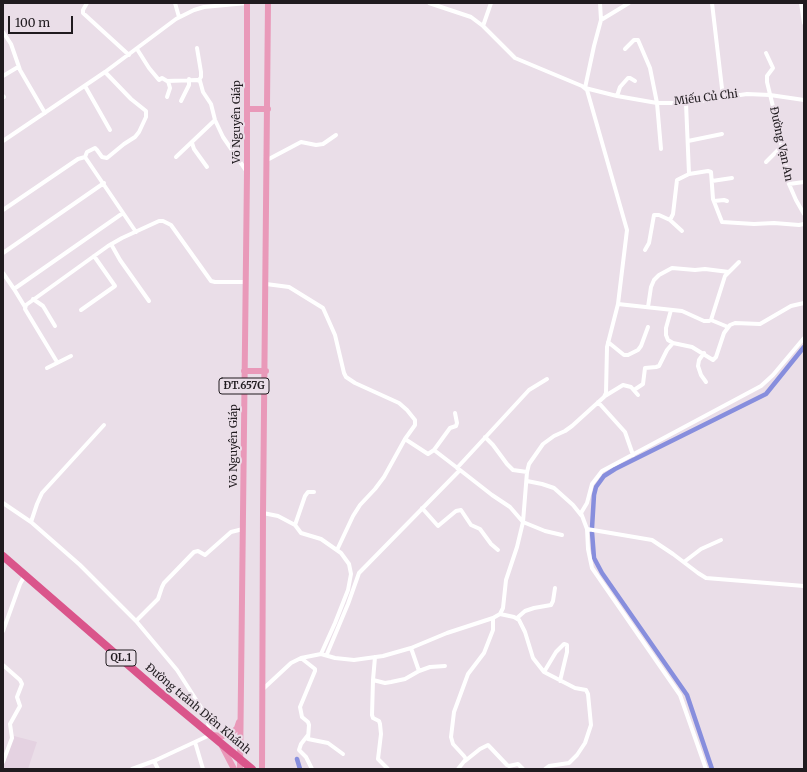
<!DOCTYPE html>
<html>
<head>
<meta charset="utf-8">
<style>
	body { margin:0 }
	#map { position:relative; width:807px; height:772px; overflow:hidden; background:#eadee8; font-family:Merriweather,serif }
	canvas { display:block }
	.frame { position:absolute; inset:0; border:4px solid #201b1f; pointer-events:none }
	.scale { position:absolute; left:8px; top:16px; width:65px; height:18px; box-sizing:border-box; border:2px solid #201b1f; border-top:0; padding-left:5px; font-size:12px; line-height:14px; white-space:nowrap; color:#201b1f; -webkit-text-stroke:3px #eadee8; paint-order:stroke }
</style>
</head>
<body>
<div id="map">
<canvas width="807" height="772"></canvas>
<div class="frame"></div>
<div class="scale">100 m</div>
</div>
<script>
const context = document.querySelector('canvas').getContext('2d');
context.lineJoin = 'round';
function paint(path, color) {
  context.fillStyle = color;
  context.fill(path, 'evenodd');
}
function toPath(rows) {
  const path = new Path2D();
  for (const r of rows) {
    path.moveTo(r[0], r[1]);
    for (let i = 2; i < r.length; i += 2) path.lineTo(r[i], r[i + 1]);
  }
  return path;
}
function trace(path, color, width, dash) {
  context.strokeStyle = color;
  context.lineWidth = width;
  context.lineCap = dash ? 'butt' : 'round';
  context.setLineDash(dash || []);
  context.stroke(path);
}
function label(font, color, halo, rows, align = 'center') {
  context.font = font + ' Merriweather,serif';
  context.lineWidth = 4;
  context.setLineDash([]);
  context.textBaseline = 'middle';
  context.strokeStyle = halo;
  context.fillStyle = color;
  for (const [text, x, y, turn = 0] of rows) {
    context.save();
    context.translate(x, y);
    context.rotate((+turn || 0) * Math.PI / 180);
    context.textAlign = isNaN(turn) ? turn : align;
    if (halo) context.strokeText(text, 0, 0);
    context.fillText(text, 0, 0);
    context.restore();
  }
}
const built = toPath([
	[14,736,37,742,28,769,3,769,3,766]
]);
const canal = toPath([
	[592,528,594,495,596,487,604,476,615,469,766,394,804,347],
	[592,532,594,558,602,573,687,695,712,769],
	[297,759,300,769]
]);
const street = toPath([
	[87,3,83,10,83,13,129,55],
	[175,3,179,17],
	[600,3,601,20,594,46,585,88,617,96,657,103,686,103,747,94,770,95,804,100],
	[712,3,723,97],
	[801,3,804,23],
	[601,20,629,3],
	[483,26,491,3],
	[3,32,11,44,20,70,45,113],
	[197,48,201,72,201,77,199,80],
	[137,49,149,68,159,80,162,78,167,81,197,80,200,81,203,92,211,104,215,120,223,137,247,172],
	[625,49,634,40,638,40,650,68,657,103,661,149],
	[766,53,773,68,767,76,767,82,777,123,789,184,796,200,804,214],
	[3,76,18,67],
	[85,86,110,130],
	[3,96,4,97],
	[617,96,620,87,628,78,630,78,635,81],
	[167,97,170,88,168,81],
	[181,101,189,85,189,79],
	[686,103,689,174,708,171,711,172,713,199,722,222,754,224,774,223,799,225,804,224],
	[3,141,105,72,176,19,194,10,204,7,247,3],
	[688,141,722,134],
	[192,143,194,149,207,167],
	[85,157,87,152,95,148,97,150,102,157,107,158,124,144,135,137,139,132,146,117,146,111,131,99,105,72],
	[176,157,215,120],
	[267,160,301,142,316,145,323,144,336,135],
	[766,162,782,146],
	[712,181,732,178],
	[789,184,804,182],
	[714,201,724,200,727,201],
	[3,210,78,159,85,157,136,232],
	[670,220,673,214,677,180,689,174],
	[111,244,120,260,149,301],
	[645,250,649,243,654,215,659,215,670,220,682,231],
	[3,253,104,183],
	[3,273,14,289,123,213],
	[266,284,289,287,323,308,335,335,344,373,346,377,355,383,399,403,407,410,415,420,415,425,405,439],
	[14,289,25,307],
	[33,299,43,306,55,326],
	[618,304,682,311,704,321,709,321,711,320,728,327],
	[648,307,651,287,654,280,659,275,672,268,695,270,705,269,729,272],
	[81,310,115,286,94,256],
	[671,310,666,328,666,335,668,340,673,343,692,347,713,360,716,357,724,333,730,325,735,323,760,324,791,306,804,303],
	[711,320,725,276,739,262],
	[608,342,624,355,628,355,638,350,641,346,648,327],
	[704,353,699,360,698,366,701,375,706,382],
	[57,362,25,309,26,305,108,246,122,238,159,221,163,221,171,225,211,281,215,282,245,282],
	[47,368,71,356],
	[634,390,643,384,645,368,656,367,659,366,667,350,673,343],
	[605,396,623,385,631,387,638,395],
	[598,402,625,432,633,455],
	[485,437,493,445,507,464,513,470,527,472],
	[434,450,450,428,456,426,457,423,455,413],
	[457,468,529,390,547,379],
	[527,481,542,484,554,488,573,505,581,515],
	[3,503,31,522,80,565,136,621,177,670,204,712,208,722,210,735,154,761,132,769],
	[422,508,438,526,456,511,461,510,471,525,480,529,491,544,498,550],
	[263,513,278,516,295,525,301,533,321,539,341,553,349,564,351,574,348,590,335,623,321,654],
	[31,522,37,504,42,493,104,425],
	[295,525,305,496,308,492,314,492],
	[587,529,652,540,673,554,698,573,706,578,804,586],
	[337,550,353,516,360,505,375,489,384,477,405,439,428,454,434,450,460,470],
	[684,562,701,549,721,540],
	[500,614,514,617,519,620,525,632,533,658,544,672,575,688,586,690,588,694,591,725,585,743,577,755,569,763,549,766,545,769],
	[517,618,525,611,534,608,551,605,553,601,555,588],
	[136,621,158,599,162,587,164,583,194,552,198,551,205,555,231,532,243,529],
	[3,631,20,584,25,575],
	[411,648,419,671],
	[327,654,348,604,359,573,460,470,492,495,510,507,523,522,545,531,562,535],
	[375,657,373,680,372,715,373,718,379,721,380,724,381,734,378,759,388,769],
	[301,658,315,669,315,671,300,707,302,717,308,722,309,725,308,739,328,743,343,754],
	[3,665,20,680,22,684,17,697,20,706,10,724,12,738,3,762],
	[544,672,556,652,564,644,567,645,567,652,560,681],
	[373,680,385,683,391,682,405,679,419,671,430,667,445,666],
	[263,689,291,663,301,658,321,654,335,658,354,660,383,656,411,648,447,633,493,618,500,614,503,608,506,580,517,547,523,522,527,472,529,464,543,444,554,436,565,431,572,426,604,397,606,393,607,347,618,304,627,230,587,90,582,86,515,58,483,26,471,17,429,3],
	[308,735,301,744,299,750,306,757,312,769],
	[195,742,203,769],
	[154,761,158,769],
	[465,761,480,749,488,745,507,765,509,766,518,764,523,769],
	[458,769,466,759,464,756,453,744,451,737,454,712,468,674,484,653,493,630,493,618],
	[706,769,680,695,592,568,588,549,587,529,581,513,587,503,592,484,602,471,761,386,773,375,804,338]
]);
const primary = toPath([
	[247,109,268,109],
	[244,371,266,371],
	[212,735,223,736,232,733,237,728,239,722],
	[222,746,234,769],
	[240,769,247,173,247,3],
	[262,769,263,513,268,3]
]);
const highway = toPath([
	[3,556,157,690,252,769]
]);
const shields = [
	[244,386,50],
	[121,658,30]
];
const shieldNames = [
	["ĐT.657G",244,386],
	["QL.1",121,658]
];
const streetNames = [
	["Miếu Củ Chi",706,98,-7],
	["Võ Nguyên Giáp",237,122,-90],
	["Đường Vạn An",781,144,78],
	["Võ Nguyên Giáp",234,446,-90],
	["Đường tránh Diên Khánh",198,709,40]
];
paint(built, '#e4d2e1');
trace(canal, '#878edd', 4.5);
trace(street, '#fff', 4);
trace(primary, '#e999b9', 6);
trace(highway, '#da558b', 8);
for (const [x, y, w] of shields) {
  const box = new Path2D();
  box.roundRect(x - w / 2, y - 8, w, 16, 3);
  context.fillStyle = '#eadee8';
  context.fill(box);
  trace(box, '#201b1f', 1);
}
label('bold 10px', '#201b1f', null, shieldNames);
label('11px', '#201b1f', '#eadee8', streetNames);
</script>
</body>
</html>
